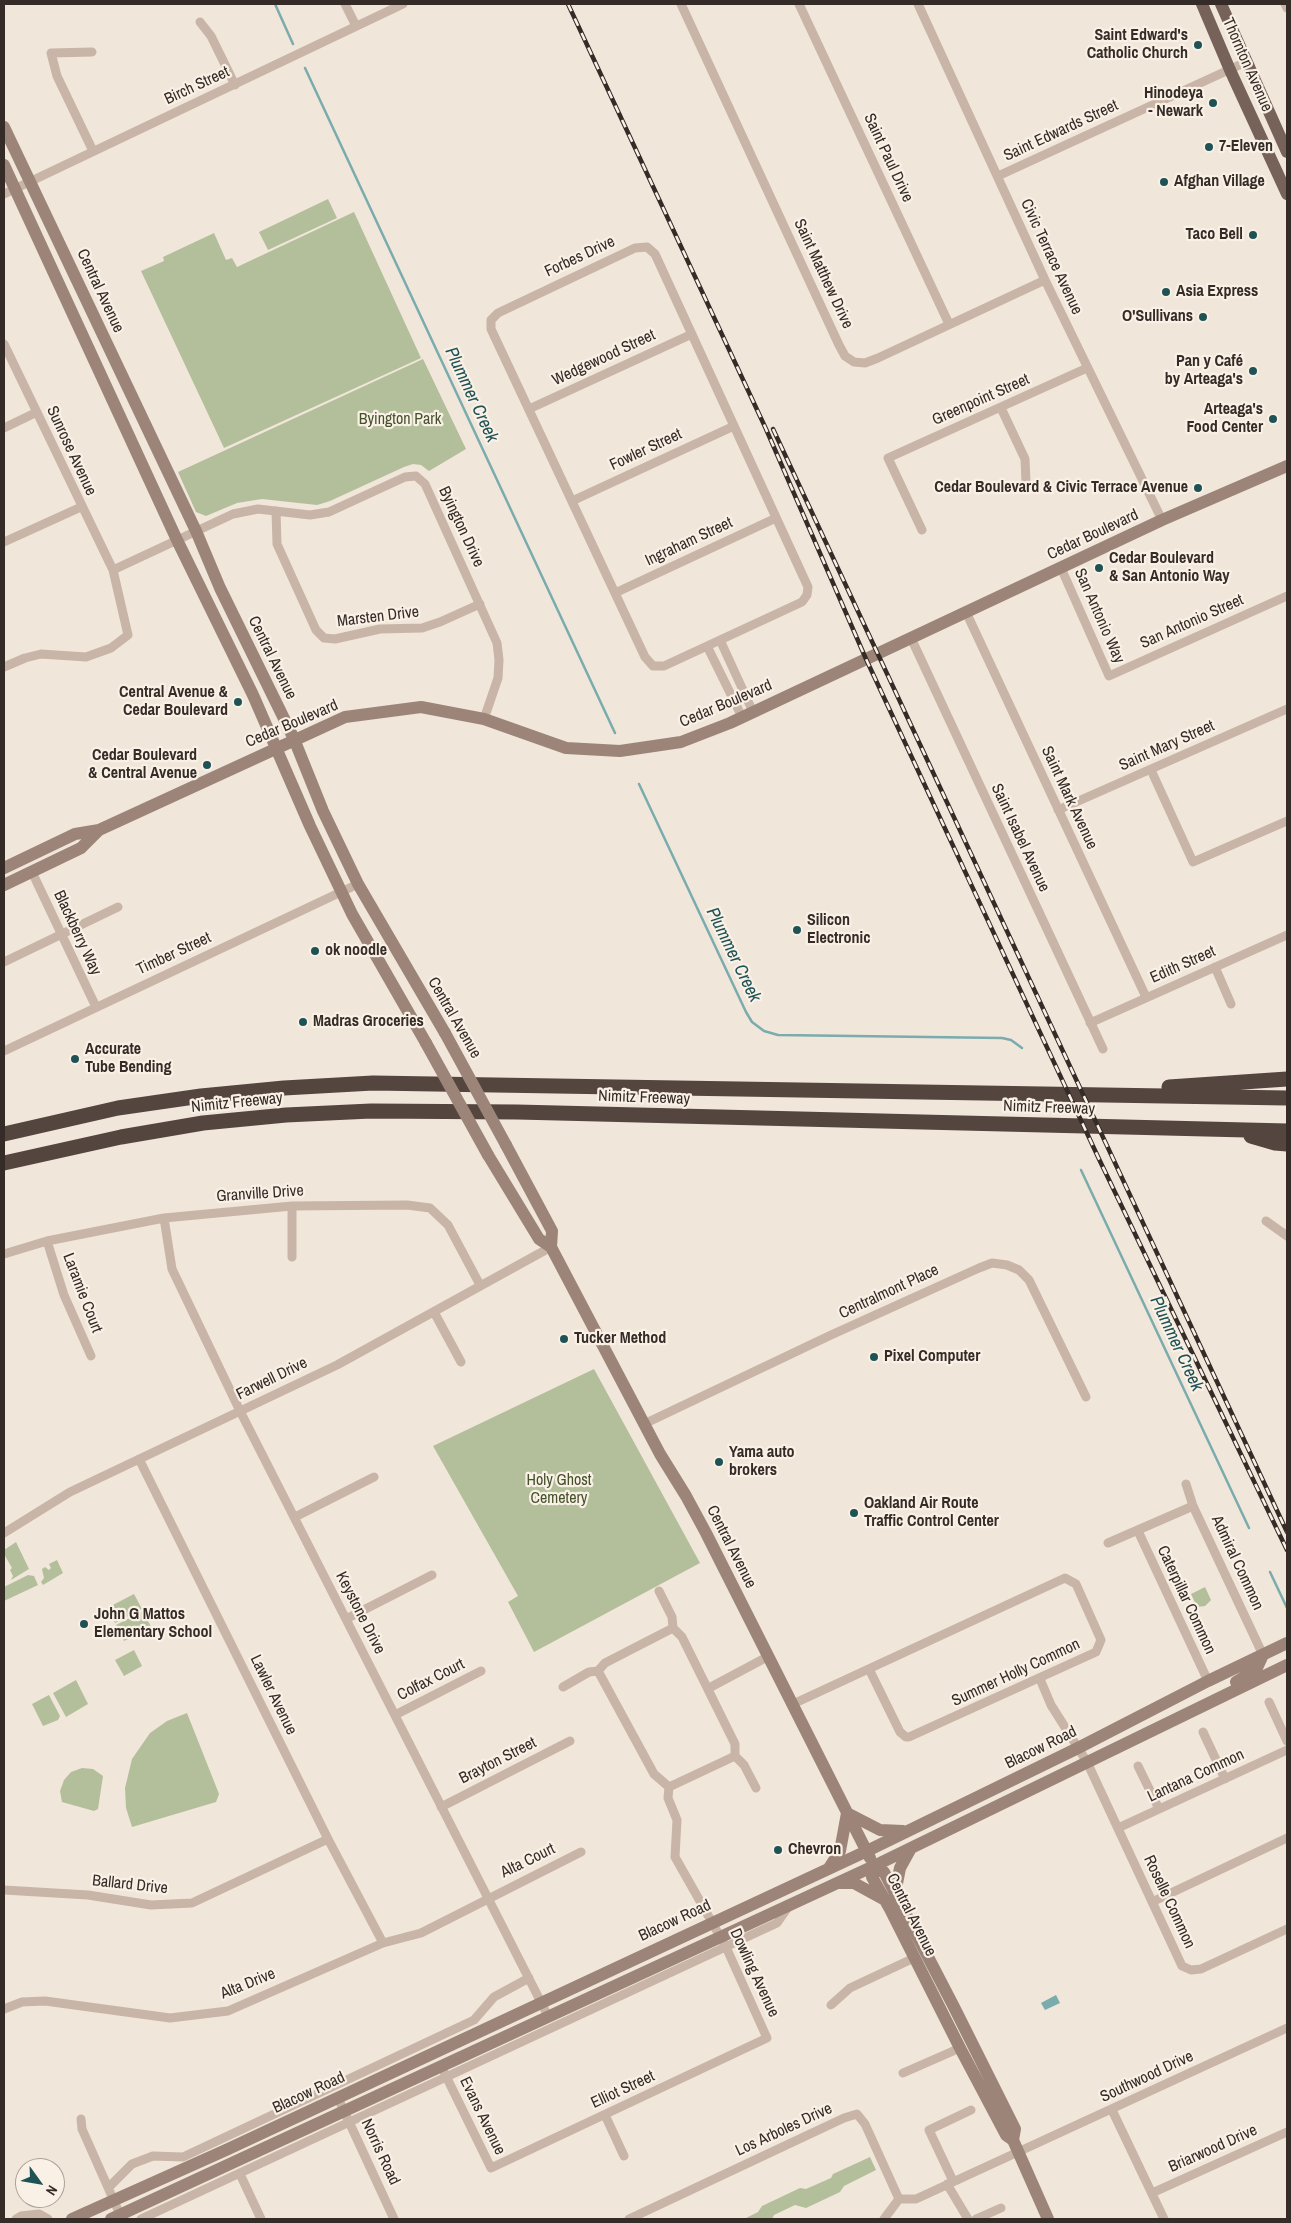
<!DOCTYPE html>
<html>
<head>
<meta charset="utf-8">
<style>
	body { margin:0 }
	#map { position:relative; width:1291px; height:2223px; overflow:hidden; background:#f1e6da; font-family:"Archivo Narrow",sans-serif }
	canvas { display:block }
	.frame { position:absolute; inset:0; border:5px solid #352b27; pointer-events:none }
	.north { position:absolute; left:15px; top:2158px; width:50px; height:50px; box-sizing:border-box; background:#f9f0e6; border:1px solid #aba19a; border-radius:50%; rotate:122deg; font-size:14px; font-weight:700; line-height:20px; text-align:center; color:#352b27 }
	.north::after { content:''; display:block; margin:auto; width:18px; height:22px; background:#1e5255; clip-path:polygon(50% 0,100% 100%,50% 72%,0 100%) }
</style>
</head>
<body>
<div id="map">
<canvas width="1291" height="2223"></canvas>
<div class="frame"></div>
<div class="north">N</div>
</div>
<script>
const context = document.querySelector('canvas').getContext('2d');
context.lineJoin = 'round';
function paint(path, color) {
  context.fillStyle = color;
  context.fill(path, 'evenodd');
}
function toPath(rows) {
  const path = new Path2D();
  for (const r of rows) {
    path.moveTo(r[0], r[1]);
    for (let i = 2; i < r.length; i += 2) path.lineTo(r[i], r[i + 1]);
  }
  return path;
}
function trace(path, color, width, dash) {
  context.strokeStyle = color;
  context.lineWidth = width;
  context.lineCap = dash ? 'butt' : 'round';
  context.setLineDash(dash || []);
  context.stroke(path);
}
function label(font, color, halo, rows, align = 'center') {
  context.font = font + ' "Archivo Narrow",sans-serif';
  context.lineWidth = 4.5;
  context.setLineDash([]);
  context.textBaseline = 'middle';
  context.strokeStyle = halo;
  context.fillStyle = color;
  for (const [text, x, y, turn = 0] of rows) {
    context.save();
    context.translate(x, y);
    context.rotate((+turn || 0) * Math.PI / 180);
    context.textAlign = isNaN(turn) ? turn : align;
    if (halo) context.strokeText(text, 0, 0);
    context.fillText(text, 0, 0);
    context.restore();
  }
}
const green = toPath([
	[328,199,337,218,268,250,259,232],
	[354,212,421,358,224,448,141,271,164,261,163,257,214,233,226,260,232,258,237,267],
	[423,359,466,449,429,471,421,465,413,464,404,467,330,501,317,505,262,499,237,503,206,516,196,512,178,472],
	[594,1369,700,1563,534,1652,508,1602,518,1596,433,1446],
	[16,1542,29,1569,11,1580,13,1576,10,1570,12,1568,4,1554,4,1550],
	[57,1560,63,1573,43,1585,41,1582,44,1578,42,1569,45,1567,49,1570,51,1568,49,1564],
	[28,1575,34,1576,38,1585,4,1601,4,1587],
	[1205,1587,1211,1600,1205,1606,1197,1607,1191,1594],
	[134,1594,142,1609,115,1623,107,1608],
	[143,1611,151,1627,124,1641,116,1625],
	[134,1650,142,1666,124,1676,115,1660],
	[76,1680,88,1704,66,1717,53,1693],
	[49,1695,60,1716,58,1720,43,1726,32,1704],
	[187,1713,219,1794,216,1802,132,1827,126,1808,125,1788,132,1759,150,1733,167,1721],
	[82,1768,93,1769,103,1776,98,1809,94,1811,62,1802,60,1791,64,1780,71,1772],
	[870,2157,876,2170,844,2186,840,2192,806,2208,795,2205,774,2215,772,2219,744,2219,758,2212,762,2206,800,2188,806,2189,831,2178,833,2174]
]);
const water = toPath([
	[1056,1995,1060,2003,1045,2010,1041,2003]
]);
const stream = toPath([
	[275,4,293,44],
	[305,68,615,733],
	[639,784,746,1012,752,1022,764,1031,778,1035,1002,1038,1011,1040,1022,1048],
	[1081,1170,1249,1528],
	[1270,1572,1287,1608]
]);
const minor = toPath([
	[345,4,356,26],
	[681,4,839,345,845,356,854,362,865,363,878,358,1045,280],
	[799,4,949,324],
	[918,4,1045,280,1162,520],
	[1285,4,1287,8],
	[200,22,211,36,235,85],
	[92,52,51,53,57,76,93,151],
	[998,176,1246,62],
	[4,194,403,4],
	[647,247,655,254,808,587,807,595,802,602,664,666,653,666,645,657,491,329,491,320,498,313,635,248,647,247],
	[4,344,113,570,128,635,111,648,86,657,41,654,25,658,4,667],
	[1001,408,1025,459,1026,482],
	[529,409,692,334],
	[4,428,37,412],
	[572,501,734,426],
	[276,511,277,544,316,630,324,638,335,639,380,629,422,628,440,622,480,604],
	[922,530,888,458,1087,368],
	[4,542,81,507],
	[1061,568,1109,676,1287,596],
	[113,570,233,514,258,509,310,515,329,512,405,477,416,476,425,484,497,643,499,660,498,678,484,719],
	[615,593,776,518],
	[966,612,1146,997],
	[911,638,1103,1049],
	[720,640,753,712],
	[707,646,742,717],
	[1151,770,1193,862,1287,821],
	[1058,810,1287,709],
	[32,872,96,1007],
	[4,962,118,907],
	[1215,967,1231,1004],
	[1090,1023,1287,935],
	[4,1051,358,884],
	[292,1206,292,1257],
	[164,1218,172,1269,240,1411,548,2016],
	[1266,1221,1287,1236],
	[47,1241,64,1295,91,1356],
	[4,1254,47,1241,164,1218,292,1206,407,1205,430,1208,448,1225,480,1285],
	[434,1312,461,1362],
	[644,1424,831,1335,979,1268,992,1263,1007,1265,1019,1270,1029,1280,1086,1397],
	[139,1459,328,1839,383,1943],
	[1186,1484,1193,1506,1263,1655],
	[295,1517,374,1477],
	[1138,1531,1208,1681],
	[4,1533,70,1492,337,1365,551,1247],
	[1108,1543,1193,1506],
	[659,1591,672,1617,673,1628,682,1637,735,1744,735,1756,744,1765,756,1788],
	[346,1619,432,1575],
	[598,1671,654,1774,669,1787],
	[1040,1679,1051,1705,1087,1762,1182,1966,1191,1970,1201,1969,1287,1929],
	[563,1687,589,1672,598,1671,605,1663,673,1628],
	[709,1688,769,1656],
	[1269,1702,1287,1741],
	[793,1704,1065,1578,1076,1584,1101,1640,1096,1652,909,1737,906,1737,900,1732,869,1669],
	[395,1715,481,1671],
	[1203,1732,1225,1779],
	[1138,1766,1159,1809],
	[669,1787,735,1756],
	[441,1807,570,1741],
	[1118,1828,1287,1750],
	[4,1890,88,1895,151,1905,192,1903,328,1839],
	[1152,1902,1287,1838],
	[831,2005,850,1988,914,1958],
	[4,2009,22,2002,45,2001,170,2018,228,2011,383,1943,421,1933,581,1852],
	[443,2070,491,2168,767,2038,726,1947,675,1857,677,1820,668,1798,669,1787],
	[903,2073,960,2048],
	[338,2098,394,2219],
	[1112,2110,1164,2219],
	[605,2115,624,2156],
	[81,2119,82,2129,122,2219],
	[240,2174,261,2219],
	[953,2181,929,2130,971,2110],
	[947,2184,968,2219],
	[109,2187,132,2164,153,2156,183,2157,474,2020,494,1997,529,1978],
	[1152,2193,1287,2132],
	[899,2199,916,2199,1287,2028],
	[16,2219,21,2216,39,2214,48,2219],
	[141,2219,777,1923,789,1906],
	[629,2219,844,2118,857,2114,865,2124,899,2199],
	[884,2219,899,2199],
	[976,2219,1001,2208]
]);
const secondary = toPath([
	[4,127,196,531,220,588,294,739,323,811,358,884,445,1033],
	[4,165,177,540,253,695,310,826,352,914,426,1043],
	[4,868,75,834,99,830,345,717,421,707,484,719,566,748,620,751,681,742,730,723,1162,520,1287,466],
	[4,885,81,848,99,830],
	[506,1145,552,1231,551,1247],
	[488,1155,539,1239,551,1247,660,1454,686,1496,706,1533,870,1858],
	[1236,1682,1256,1670,1263,1655],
	[847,1813,880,1830,903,1831],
	[829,1868,840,1851,847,1813],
	[839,1883,854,1883,885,1900],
	[895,1894,900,1868,911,1848],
	[1013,2140,1015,2129,954,2007,884,1872,875,1870,872,1877,890,1909,960,2048,1006,2135,1013,2140,1048,2219],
	[72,2219,226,2150,869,1850,1078,1748,1208,1681,1287,1643],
	[111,2219,874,1866,1287,1665]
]);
const primary = toPath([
	[1202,4,1230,70,1287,194],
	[1221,4,1287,152]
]);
const motorway = toPath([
	[1169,1087,1287,1079],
	[4,1134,118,1108,201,1096,284,1088,373,1083,1287,1098],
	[1251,1136,1275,1143,1287,1144],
	[4,1163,121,1137,203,1123,286,1115,371,1111,517,1112,1287,1131]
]);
const rail = toPath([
	[568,4,766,429,866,659,1099,1159,1287,1550],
	[773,429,1287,1532]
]);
const secondaryBridge = toPath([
	[445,1033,506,1145],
	[426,1043,488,1155]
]);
const markers = [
	[1198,45,5,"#1e5255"],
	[1213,103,5,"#1e5255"],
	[1209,147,5,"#1e5255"],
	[1164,182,5,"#1e5255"],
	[1253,235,5,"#1e5255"],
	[1166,292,5,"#1e5255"],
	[1203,317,5,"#1e5255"],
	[1253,371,5,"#1e5255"],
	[1273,419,5,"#1e5255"],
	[1198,488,5,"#1e5255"],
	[1099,568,5,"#1e5255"],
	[238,702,5,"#1e5255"],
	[207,765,5,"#1e5255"],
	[797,930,5,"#1e5255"],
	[315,951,5,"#1e5255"],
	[303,1022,5,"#1e5255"],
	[75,1059,5,"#1e5255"],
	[564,1339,5,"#1e5255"],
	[874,1357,5,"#1e5255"],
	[719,1462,5,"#1e5255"],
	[854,1513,5,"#1e5255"],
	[84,1624,5,"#1e5255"],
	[778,1850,5,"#1e5255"]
];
const poiNames = [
	["Saint Edward's",1188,36,"right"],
	["Catholic Church",1188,54,"right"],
	["Hinodeya",1203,94,"right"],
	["- Newark",1203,112,"right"],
	["7-Eleven",1219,147],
	["Afghan Village",1174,182],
	["Taco Bell",1243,235,"right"],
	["Asia Express",1176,292],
	["O'Sullivans",1193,317,"right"],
	["Pan y Café",1243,362,"right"],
	["by Arteaga's",1243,380,"right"],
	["Arteaga's",1263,410,"right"],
	["Food Center",1263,428,"right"],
	["Cedar Boulevard & Civic Terrace Avenue",1188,488,"right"],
	["Cedar Boulevard",1109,559],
	["& San Antonio Way",1109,577],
	["Central Avenue &",228,693,"right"],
	["Cedar Boulevard",228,711,"right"],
	["Cedar Boulevard",197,756,"right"],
	["& Central Avenue",197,774,"right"],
	["Silicon",807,921],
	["Electronic",807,939],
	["ok noodle",325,951],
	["Madras Groceries",313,1022],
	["Accurate",85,1050],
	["Tube Bending",85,1068],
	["Tucker Method",574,1339],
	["Pixel Computer",884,1357],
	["Yama auto",729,1453],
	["brokers",729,1471],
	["Oakland Air Route",864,1504],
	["Traffic Control Center",864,1522],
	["John G Mattos",94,1615],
	["Elementary School",94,1633],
	["Chevron",788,1850]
];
const streetNames = [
	["Thornton Avenue",1247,65,66],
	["Birch Street",197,86,-25],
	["Saint Edwards Street",1061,131,-25],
	["Saint Paul Drive",888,158,65],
	["Forbes Drive",580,257,-25],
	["Civic Terrace Avenue",1051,257,65],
	["Saint Matthew Drive",823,274,65],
	["Central Avenue",100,291,65],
	["Wedgewood Street",604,358,-25],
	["Greenpoint Street",981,400,-24],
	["Fowler Street",646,450,-25],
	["Sunrose Avenue",71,451,65],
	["Byington Drive",461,527,65],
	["Cedar Boulevard",1093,535,-25],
	["Ingraham Street",689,542,-25],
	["San Antonio Way",1099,616,66],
	["Marsten Drive",378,617,-7],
	["San Antonio Street",1192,622,-24],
	["Central Avenue",272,658,64],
	["Cedar Boulevard",726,704,-23],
	["Cedar Boulevard",292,724,-23],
	["Saint Mary Street",1167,746,-24],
	["Saint Mark Avenue",1069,798,65],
	["Saint Isabel Avenue",1020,838,65],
	["Blackberry Way",77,933,65],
	["Timber Street",174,954,-25],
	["Edith Street",1183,965,-24],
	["Central Avenue",454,1018,60],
	["Nimitz Freeway",644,1098,2],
	["Nimitz Freeway",237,1103,-6],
	["Nimitz Freeway",1049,1108,2],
	["Granville Drive",260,1194,-4],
	["Centralmont Place",889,1292,-25],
	["Laramie Court",82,1293,69],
	["Farwell Drive",272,1379,-26],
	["Central Avenue",731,1547,63],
	["Admiral Common",1237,1563,65],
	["Caterpillar Common",1186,1600,65],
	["Keystone Drive",360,1613,63],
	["Summer Holly Common",1016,1673,-25],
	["Colfax Court",431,1680,-27],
	["Lawler Avenue",273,1695,64],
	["Blacow Road",1041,1748,-26],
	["Brayton Street",498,1761,-27],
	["Lantana Common",1196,1776,-25],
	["Alta Court",528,1861,-26],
	["Ballard Drive",130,1885,6],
	["Roselle Common",1169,1902,65],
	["Central Avenue",911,1915,63],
	["Blacow Road",675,1921,-25],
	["Dowling Avenue",754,1973,65],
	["Alta Drive",248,1984,-22],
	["Southwood Drive",1147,2077,-25],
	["Elliot Street",623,2090,-25],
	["Blacow Road",309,2093,-25],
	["Evans Avenue",482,2116,64],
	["Los Arboles Drive",784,2130,-25],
	["Briarwood Drive",1213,2149,-24],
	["Norris Road",380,2152,65]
];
const parkNames = [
	["Byington Park",400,420],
	["Holy Ghost",559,1481],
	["Cemetery",559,1499]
];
const waterNames = [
	["Plummer Creek",471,395,65],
	["Plummer Creek",733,955,64],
	["Plummer Creek",1176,1344,65]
];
paint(green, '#b3bf9b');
paint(water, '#7aabad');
trace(stream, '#7aabad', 2.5);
trace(minor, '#c8b5a7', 9);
trace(secondary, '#9c8578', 12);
trace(primary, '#766259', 12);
trace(motorway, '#55453f', 15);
trace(rail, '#352b27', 4.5);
trace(rail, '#f9f0e6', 2.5, [8]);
trace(secondaryBridge, '#9c8578', 12);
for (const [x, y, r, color] of markers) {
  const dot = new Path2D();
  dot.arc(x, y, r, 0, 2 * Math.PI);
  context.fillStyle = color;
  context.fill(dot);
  trace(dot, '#f9f0e6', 2);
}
label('bold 16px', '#352b27', '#f9f0e6', poiNames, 'left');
label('16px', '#352b27', '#f9f0e6', streetNames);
label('16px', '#45522c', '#f9f0e6', parkNames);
label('italic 18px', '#1e5255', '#f9f0e6', waterNames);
</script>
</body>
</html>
